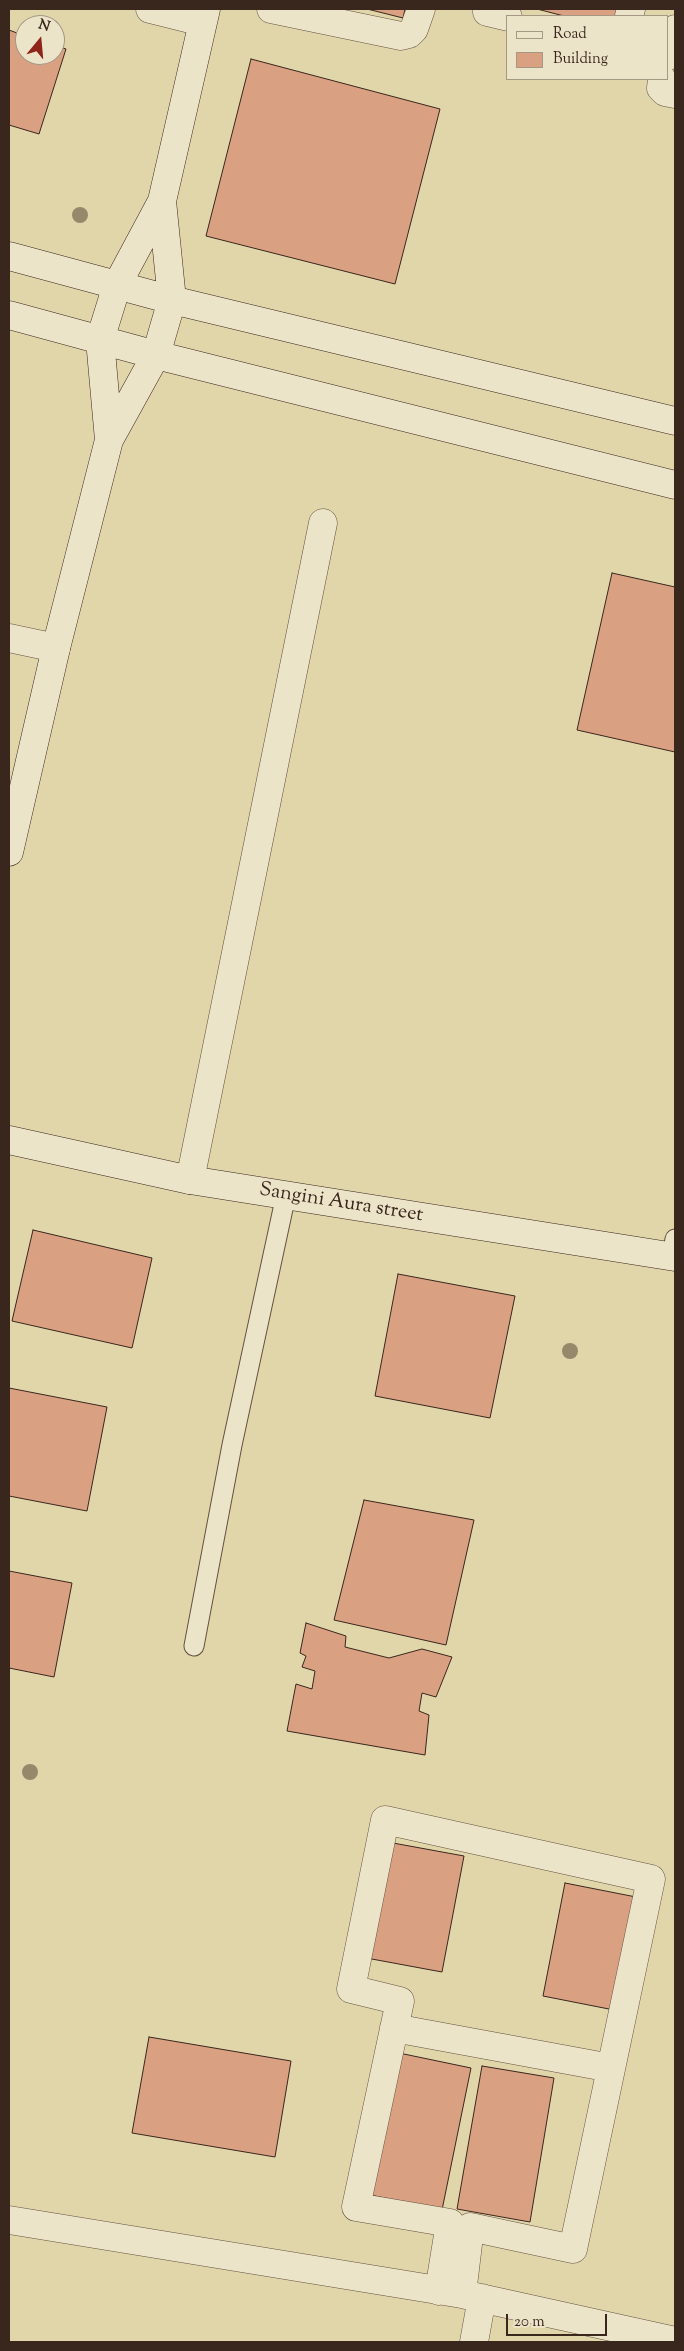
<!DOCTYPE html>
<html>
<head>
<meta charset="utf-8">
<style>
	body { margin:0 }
	#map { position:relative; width:684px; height:2351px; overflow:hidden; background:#e1d5aa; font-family:"Sorts Mill Goudy",serif }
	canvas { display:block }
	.frame { position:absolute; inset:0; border:10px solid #39261d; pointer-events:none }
	.legend { position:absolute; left:506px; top:15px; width:162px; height:65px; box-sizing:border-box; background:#ece4c8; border:1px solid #a49884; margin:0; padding:6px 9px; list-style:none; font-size:15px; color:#39261d }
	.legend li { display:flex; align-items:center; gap:10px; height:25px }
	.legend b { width:25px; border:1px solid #a49884 }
	.north { position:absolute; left:15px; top:15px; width:50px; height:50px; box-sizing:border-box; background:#ece4c8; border:1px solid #a49884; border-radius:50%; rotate:17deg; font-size:14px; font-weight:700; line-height:20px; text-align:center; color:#39261d }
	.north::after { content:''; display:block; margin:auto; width:18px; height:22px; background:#8f2418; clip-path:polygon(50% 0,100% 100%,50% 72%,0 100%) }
	.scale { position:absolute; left:506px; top:2314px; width:101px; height:22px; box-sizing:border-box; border:2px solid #39261d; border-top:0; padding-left:6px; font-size:15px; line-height:18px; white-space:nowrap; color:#39261d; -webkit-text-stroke:4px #ece4c8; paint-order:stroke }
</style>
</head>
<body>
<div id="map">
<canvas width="684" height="2351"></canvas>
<div class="frame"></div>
<ul class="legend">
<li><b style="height:6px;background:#ece4c8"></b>Road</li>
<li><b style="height:14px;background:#daa082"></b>Building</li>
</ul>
<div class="north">N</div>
<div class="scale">20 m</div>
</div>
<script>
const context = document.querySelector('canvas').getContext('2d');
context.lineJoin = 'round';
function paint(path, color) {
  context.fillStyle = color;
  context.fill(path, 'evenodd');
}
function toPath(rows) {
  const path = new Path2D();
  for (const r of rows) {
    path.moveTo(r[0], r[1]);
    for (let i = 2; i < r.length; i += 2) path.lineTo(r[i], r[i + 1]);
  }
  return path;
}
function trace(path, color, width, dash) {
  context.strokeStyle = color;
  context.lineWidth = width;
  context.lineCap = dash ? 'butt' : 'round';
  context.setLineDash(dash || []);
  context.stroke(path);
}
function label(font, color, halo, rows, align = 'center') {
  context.font = font + ' "Sorts Mill Goudy",serif';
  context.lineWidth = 4;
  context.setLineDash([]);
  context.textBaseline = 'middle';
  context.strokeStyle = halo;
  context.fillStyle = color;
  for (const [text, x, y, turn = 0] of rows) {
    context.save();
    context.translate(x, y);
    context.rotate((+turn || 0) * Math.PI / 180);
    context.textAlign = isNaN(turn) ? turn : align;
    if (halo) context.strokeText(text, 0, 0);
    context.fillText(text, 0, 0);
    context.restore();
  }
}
const building = toPath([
	[367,9,405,9,403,18,367,9],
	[537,9,630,9,628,16,564,16,537,9],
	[9,30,25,36,25,55,55,55,55,45,66,49,39,134,9,125,9,30],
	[251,59,440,109,395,284,206,236,251,59],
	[612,573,675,587,675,752,577,730,612,573],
	[33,1230,152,1258,132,1348,12,1321,33,1230],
	[398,1274,515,1296,490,1418,375,1396,398,1274],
	[9,1388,107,1407,87,1511,9,1496,9,1388],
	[364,1500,474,1520,446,1645,334,1620,364,1500],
	[9,1571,72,1583,54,1677,9,1668,9,1571],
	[306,1623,346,1636,345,1647,389,1658,422,1649,452,1657,436,1697,422,1693,419,1711,429,1715,425,1755,287,1731,296,1684,312,1689,315,1671,302,1667,306,1656,300,1653,306,1623],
	[382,1841,464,1856,442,1972,361,1957,382,1841],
	[565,1883,636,1897,614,2010,543,1996,565,1883],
	[149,2037,291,2061,275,2157,132,2133,149,2037],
	[399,2053,471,2068,442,2210,370,2195,399,2053],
	[482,2066,554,2078,530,2222,457,2209,482,2066]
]);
const lane = toPath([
	[672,1257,675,1239],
	[194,1646,232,1445,286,1195]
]);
const street = toPath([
	[150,9,202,22],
	[271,9,401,36,409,34,414,29,421,9],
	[487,12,508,17],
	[629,16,631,9],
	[668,56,675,29],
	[662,79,661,88,665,92,675,94],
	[9,638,56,648],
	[190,1180,323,523],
	[394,2028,611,2068],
	[9,2220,462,2294,675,2341],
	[439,2291,450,2223,356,2207,400,2001,351,1989,385,1820,651,1879,573,2249,470,2227,462,2294],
	[474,2342,482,2298]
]);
const secondary = toPath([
	[9,256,172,300,675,421],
	[9,315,156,355,675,485],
	[109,440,100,340,117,285,162,201,206,9],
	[9,852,56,648,109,440,156,355,172,300,162,201],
	[9,1140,190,1180,675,1257]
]);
const trees = [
	[80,215],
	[570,1351],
	[30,1772]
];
const streetNames = [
	["Sangini Aura street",341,1204,9]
];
paint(building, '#daa082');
trace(building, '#39261d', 1);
trace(lane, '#635240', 21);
trace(street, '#635240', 29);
trace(secondary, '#39261d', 29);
trace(lane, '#ece4c8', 19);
trace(street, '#ece4c8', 28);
trace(secondary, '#ece4c8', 28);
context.fillStyle = '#96896b';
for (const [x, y] of trees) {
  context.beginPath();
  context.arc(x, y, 8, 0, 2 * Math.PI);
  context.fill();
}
label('20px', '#39261d', '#ece4c8', streetNames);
</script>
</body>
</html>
